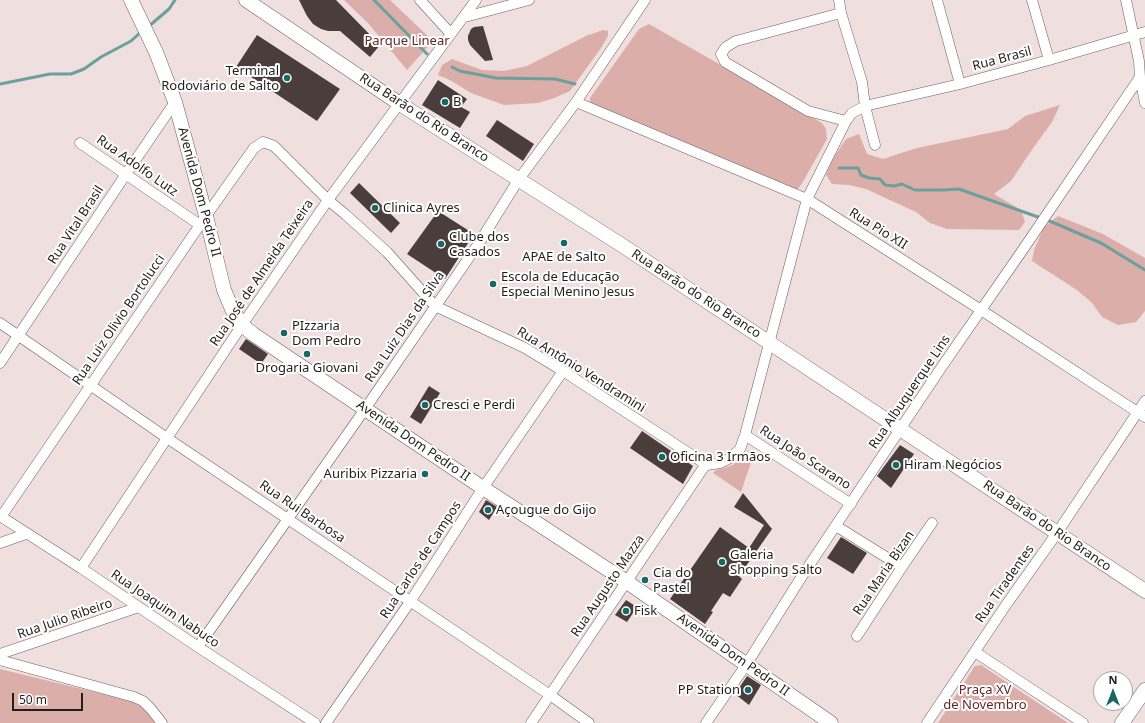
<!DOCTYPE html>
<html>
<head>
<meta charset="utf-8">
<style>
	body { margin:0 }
	#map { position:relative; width:1145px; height:723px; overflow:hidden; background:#efdfde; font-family:"Noto Sans",sans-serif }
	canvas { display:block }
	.north { position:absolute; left:1093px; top:671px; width:40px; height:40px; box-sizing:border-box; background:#fff; border:1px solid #a7a5a5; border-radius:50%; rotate:0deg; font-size:11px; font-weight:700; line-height:16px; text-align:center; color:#231e1d }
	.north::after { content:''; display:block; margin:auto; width:14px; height:18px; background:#196764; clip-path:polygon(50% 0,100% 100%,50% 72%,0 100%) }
	.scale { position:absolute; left:12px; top:693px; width:71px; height:18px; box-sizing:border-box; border:2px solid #231e1d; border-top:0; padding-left:5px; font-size:12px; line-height:14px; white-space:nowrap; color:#231e1d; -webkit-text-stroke:3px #fff; paint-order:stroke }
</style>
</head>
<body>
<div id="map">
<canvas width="1145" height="723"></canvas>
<div class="north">N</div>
<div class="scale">50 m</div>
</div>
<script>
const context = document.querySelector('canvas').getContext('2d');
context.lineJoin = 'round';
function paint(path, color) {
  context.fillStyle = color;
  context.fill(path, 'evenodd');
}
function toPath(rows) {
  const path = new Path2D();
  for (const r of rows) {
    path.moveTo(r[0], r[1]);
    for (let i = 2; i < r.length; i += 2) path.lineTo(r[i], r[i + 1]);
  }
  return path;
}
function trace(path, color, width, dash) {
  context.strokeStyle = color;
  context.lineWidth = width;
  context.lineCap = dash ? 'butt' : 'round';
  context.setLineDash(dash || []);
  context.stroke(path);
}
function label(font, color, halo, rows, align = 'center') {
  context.font = font + ' "Noto Sans",sans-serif';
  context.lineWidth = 4;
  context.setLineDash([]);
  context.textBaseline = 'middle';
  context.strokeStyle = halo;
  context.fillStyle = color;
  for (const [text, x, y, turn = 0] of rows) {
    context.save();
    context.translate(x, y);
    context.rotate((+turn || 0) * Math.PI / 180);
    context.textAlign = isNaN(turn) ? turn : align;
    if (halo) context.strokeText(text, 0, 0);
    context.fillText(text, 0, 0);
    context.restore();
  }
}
const green = toPath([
	[344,0,390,0,433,41,407,70,368,23],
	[649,24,822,123,826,129,827,139,801,185,797,190,590,104,590,98,639,29],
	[603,30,608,31,608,36,601,48,570,91,554,98,538,103,504,105,471,93,450,80,438,75,442,65,452,59,482,70,504,71,527,66,586,36],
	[1060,105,1052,122,1031,151,1011,181,994,194,1021,210,1025,222,1019,230,947,229,930,223,916,212,866,189,849,185,832,184,826,175,832,160,846,139,859,134,867,154,883,159,917,148,1008,129,1025,116],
	[1058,216,1103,234,1145,258,1145,311,1136,322,1118,325,1102,317,1092,303,1077,290,1032,261,1034,250,1044,227],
	[749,450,754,453,741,492,713,473,716,470,724,468,733,465],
	[981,665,1068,723,938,723,975,666],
	[0,669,131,701,150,711,158,723,0,723]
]);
const stream = toPath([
	[374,0,427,54],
	[148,27,169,9,175,0],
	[452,67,460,71,496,78,555,79,575,84],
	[0,84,50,74,71,74,84,69,101,57,131,41,142,31],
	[839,168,858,168,861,175,869,178,880,179,885,185,894,186,902,184,915,190,943,190,959,189,1052,222,1101,243,1145,270]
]);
const building = toPath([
	[299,0,336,0,380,45,370,57,340,31,328,31,321,29,313,24,307,16],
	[483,26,493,60,485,61,470,45,468,40,468,36,471,29,474,27],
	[257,35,340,89,317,121,236,67],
	[438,80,467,99,461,107,470,112,460,128,422,105],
	[497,120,534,144,523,161,486,136],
	[359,183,400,223,391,233,350,193],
	[438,211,474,234,445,279,407,254],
	[246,339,268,354,261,364,239,349],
	[429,386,440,393,421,424,410,417],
	[642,431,693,466,683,484,630,448],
	[900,445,914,454,891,488,877,476],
	[743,493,772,529,739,576,742,579,730,597,723,593,711,611,713,612,705,624,670,599,720,527,749,548,764,525,734,507],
	[486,500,497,507,489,520,479,512],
	[841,537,867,553,853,574,827,558],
	[626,600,637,607,627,622,615,615],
	[747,676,761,685,749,705,735,694]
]);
const street = toPath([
	[420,0,451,34],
	[839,0,841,13,862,82,865,106,875,145],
	[937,0,960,84],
	[1032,0,1049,60],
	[1126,0,1139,61,1140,77,1145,103],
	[841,13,736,41,726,47,721,54,725,62,808,111,846,121],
	[465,17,529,0],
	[576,102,807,199,981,310,1145,417],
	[80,143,200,225],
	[0,323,167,438,550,695,589,723],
	[0,363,126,174,175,102],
	[745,435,851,504],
	[707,465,720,463,730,458,740,449,745,435,807,199,846,121,852,113,865,106,960,84,1049,60,1145,32],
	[0,516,81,568,198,647,315,723],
	[1,517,206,216,254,148,263,142,274,146,328,200,346,215,387,252,435,306,525,348,563,371,707,465],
	[836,526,902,567],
	[0,543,26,534],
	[81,568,242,325,328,200,476,0],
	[857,636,902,567,932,523],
	[198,647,365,409,479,243,519,179,576,102,645,0],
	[975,652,1083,723],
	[0,654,139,607],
	[0,660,134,697,143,701,151,709,162,723],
	[326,723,410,602,483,488,563,371],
	[531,723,704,467,707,465],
	[706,723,746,665,804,573,943,365,1024,248,1140,77],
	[927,723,1006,605,1057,533,1145,401]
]);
const secondary = toPath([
	[131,0,156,52,175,102,206,216,224,290,232,309,242,325,253,334,483,488,627,582,831,723],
	[246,0,400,104,620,244,1145,591],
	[1122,723,1145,690]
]);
const markers = [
	[287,78,4,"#196764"],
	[445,102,4,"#196764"],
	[375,208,4,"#196764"],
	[564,243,4,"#196764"],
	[441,244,4,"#196764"],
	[493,284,4,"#196764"],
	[284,333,4,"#196764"],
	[307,354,4,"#196764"],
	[425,405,4,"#196764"],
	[662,457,4,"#196764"],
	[896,465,4,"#196764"],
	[425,474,4,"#196764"],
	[488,510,4,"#196764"],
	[722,562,4,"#196764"],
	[645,580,4,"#196764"],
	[626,611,4,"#196764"],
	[748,690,4,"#196764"]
];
const parkNames = [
	["Parque Linear",407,41],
	["Praça XV",985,690],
	["de Novembro",985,705]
];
const streetNames = [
	["Rua Brasil",1002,59,-15],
	["Rua Barão do Rio Branco",424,118,33],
	["Rua Adolfo Lutz",137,166,35],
	["Avenida Dom Pedro II",199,192,75],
	["Rua Vital Brasil",76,225,-57],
	["Rua Pio XII",878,229,32],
	["Rua José de Almeida Teixeira",262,273,-56],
	["Rua Barão do Rio Branco",696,294,33],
	["Rua Luiz Olivio Bortolucci",119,320,-56],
	["Rua Luiz Dias da Silva",405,327,-56],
	["Rua Antônio Vendramini",581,370,32],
	["Rua Albuquerque Lins",910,392,-56],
	["Avenida Dom Pedro II",413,441,34],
	["Rua João Scarano",805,458,33],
	["Rua Rui Barbosa",302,512,34],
	["Rua Barão do Rio Branco",1047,526,34],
	["Rua Carlos de Campos",421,560,-57],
	["Rua Maria Bizan",884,573,-56],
	["Rua Tiradentes",1005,584,-55],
	["Rua Augusto Mazza",608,586,-56],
	["Rua Joaquim Nabuco",165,609,34],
	["Rua Julio Ribeiro",65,619,-19],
	["Avenida Dom Pedro II",733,655,35]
];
const poiNames = [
	["Terminal",279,71,"right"],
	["Rodoviário de Salto",279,86,"right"],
	["B",453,102],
	["Clinica Ayres",383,208],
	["Clube dos",449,237],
	["Casados",449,252],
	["APAE de Salto",564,257,"center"],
	["Escola de Educação",501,277],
	["Especial Menino Jesus",501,292],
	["PIzzaria",292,326],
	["Dom Pedro",292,341],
	["Drogaria Giovani",307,368,"center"],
	["Cresci e Perdi",433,405],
	["Oficina 3 Irmãos",670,457],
	["Hiram Negócios",904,465],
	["Auribix Pizzaria",417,474,"right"],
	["Açougue do Gijo",496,510],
	["Galeria",730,555],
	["Shopping Salto",730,570],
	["Cia do",653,573],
	["Pastel",653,588],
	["Fisk",634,611],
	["PP Station",740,690,"right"]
];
paint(green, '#dbaeaa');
trace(stream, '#6ba09d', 3);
paint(building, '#4a3e3d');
trace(street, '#6d605f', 11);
trace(secondary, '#6d605f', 15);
trace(street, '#fff', 10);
trace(secondary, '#fff', 14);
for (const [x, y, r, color] of markers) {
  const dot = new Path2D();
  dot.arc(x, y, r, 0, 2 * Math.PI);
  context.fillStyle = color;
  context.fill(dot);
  trace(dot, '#fff', 1.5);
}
label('13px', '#632827', '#fff', parkNames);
label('13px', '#231e1d', '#fff', streetNames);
label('13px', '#231e1d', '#fff', poiNames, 'left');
</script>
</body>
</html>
